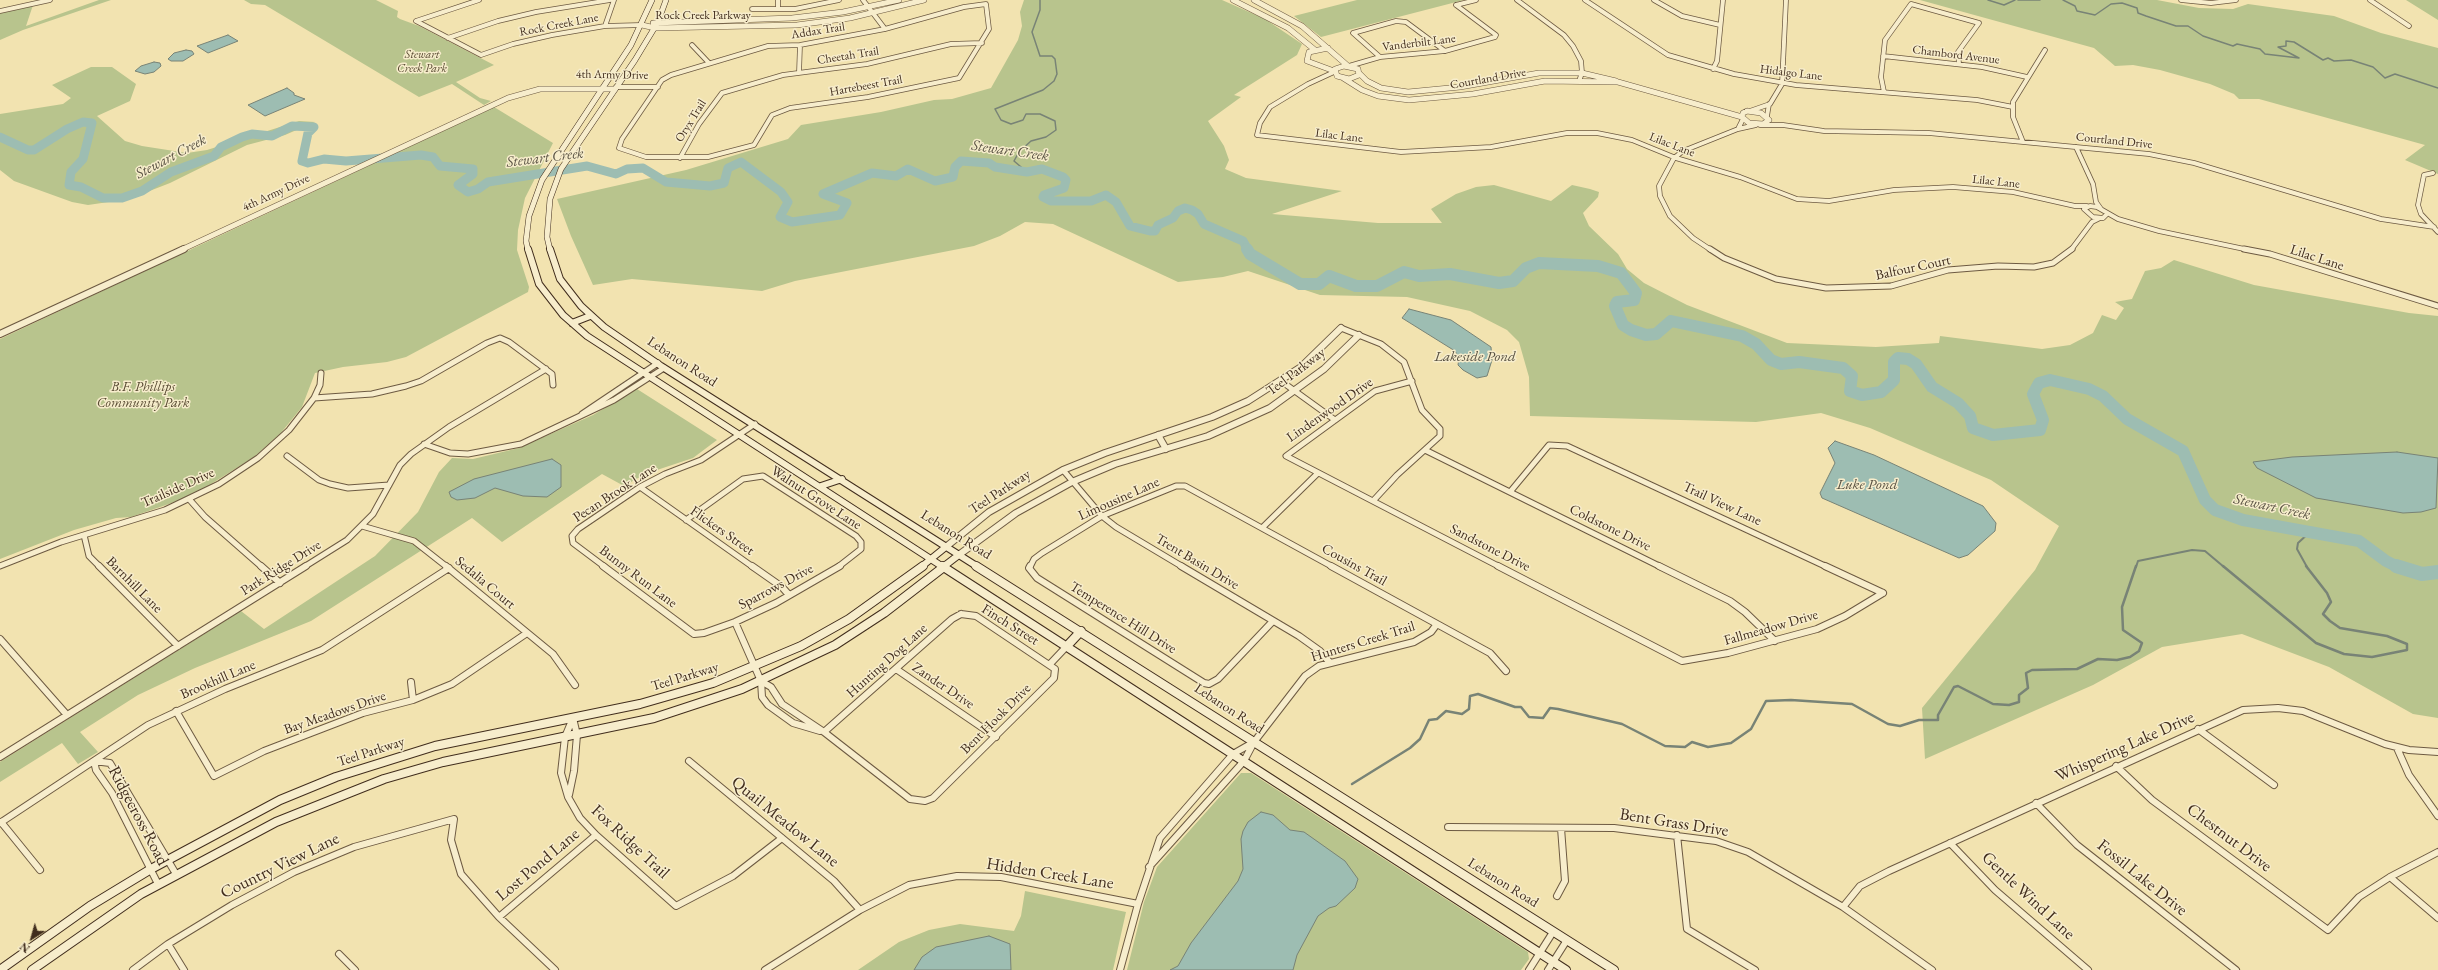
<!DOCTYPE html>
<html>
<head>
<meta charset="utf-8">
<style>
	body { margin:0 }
	#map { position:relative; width:2438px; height:970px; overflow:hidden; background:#f2e3b0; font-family:"EB Garamond",serif }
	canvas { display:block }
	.north { position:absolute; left:12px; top:918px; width:40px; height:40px; -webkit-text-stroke:3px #f7edcc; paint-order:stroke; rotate:217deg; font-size:11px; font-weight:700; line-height:16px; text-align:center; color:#412d1d }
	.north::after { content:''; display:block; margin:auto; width:14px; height:18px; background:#412d1d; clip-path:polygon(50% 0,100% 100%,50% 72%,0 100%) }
</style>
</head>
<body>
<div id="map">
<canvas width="2438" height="970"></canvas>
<div class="north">N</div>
</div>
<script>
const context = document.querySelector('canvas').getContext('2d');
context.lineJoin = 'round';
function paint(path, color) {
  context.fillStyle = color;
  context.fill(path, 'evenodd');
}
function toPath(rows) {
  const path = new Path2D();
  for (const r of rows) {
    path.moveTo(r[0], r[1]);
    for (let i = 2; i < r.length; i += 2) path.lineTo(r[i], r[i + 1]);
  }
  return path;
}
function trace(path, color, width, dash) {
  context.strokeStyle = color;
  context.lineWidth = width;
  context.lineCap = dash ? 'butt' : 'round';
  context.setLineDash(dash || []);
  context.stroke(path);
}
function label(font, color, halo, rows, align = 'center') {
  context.font = font + ' "EB Garamond",serif';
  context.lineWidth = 3;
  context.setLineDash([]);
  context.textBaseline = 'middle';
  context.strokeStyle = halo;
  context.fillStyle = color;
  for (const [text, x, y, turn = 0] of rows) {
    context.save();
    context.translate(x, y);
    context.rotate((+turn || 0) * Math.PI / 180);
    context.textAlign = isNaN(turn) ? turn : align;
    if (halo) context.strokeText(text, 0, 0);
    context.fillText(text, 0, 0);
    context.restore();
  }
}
const green = toPath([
	[99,0,111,0,23,30,0,40,0,12,33,5,26,26],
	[244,0,376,0,398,11,397,17,400,19,419,26,494,65,456,82,480,98,491,101,484,105,452,84,419,97,265,5,251,4],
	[1024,0,1222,0,1265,19,1302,44,1297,55,1234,95,1241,97,1208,121,1224,146,1229,160,1225,169,1246,178,1342,191,1272,214,1378,223,1442,223,1431,209,1456,194,1476,187,1494,185,1551,201,1572,185,1590,189,1599,192,1598,197,1583,213,1589,226,1618,254,1627,269,1644,283,1687,305,1787,343,1876,347,1939,343,1940,336,2042,349,2070,345,2093,333,2102,315,2116,320,2124,308,2115,302,2132,299,2145,271,2161,268,2174,260,2254,285,2409,313,2438,316,2438,718,2413,714,2329,667,2242,634,2162,647,2093,685,1925,759,1922,708,2035,570,2059,526,1991,480,1870,428,1821,413,1756,422,1530,416,1529,377,1519,342,1507,330,1470,311,1407,297,1320,295,1248,271,1223,277,1178,282,1053,224,1025,222,1000,236,974,246,795,281,762,291,632,279,593,285,571,236,557,199,686,170,788,139,801,125,881,112,934,100,952,99,991,88,1018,40,1022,26,1020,12],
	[1357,0,1464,0,1321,37,1294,16],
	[1920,0,2157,0,2199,8,2233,9,2248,4,2334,16,2381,33,2438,48,2438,174,2405,160,2425,145,2259,99,2239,99,2234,94,2210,84,2160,70,2133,65,2115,66,2094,48],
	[2406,0,2438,0,2438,20],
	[91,67,112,67,136,84,130,101,97,116,125,141,142,146,187,153,207,150,299,121,315,122,285,135,247,145,170,183,129,199,88,205,72,202,14,181,0,170,0,114,63,104,71,98,52,85],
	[494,107,553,143,525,198,518,230,517,250,529,287,528,292,406,357,387,362,343,367,315,373,302,407,280,434,254,457,192,496,131,517,116,518,74,530,0,559,0,339],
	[637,389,717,440,693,458,645,474,624,486,602,474,502,542,472,518,311,621,195,668,138,695,80,732,98,752,78,764,62,743,0,782,0,762,241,611,264,629,375,556,418,512,439,472,452,458,473,459,519,448,593,415],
	[1241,773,1251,773,1528,952,1529,959,1521,970,1127,970,1144,902,1157,867],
	[1025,891,1126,912,1113,970,858,970,899,942,929,930,960,924,1014,931,1021,916]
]);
const water = toPath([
	[228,35,238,41,208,53,197,46,228,35],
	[186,50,192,51,194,54,183,61,171,61,168,59,174,53,186,50],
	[154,62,160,63,161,66,154,72,145,74,135,71,141,66,154,62],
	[287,88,294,93,294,95,305,99,265,116,248,105,287,88],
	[1409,309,1451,320,1491,347,1492,360,1487,376,1477,378,1463,370,1458,365,1459,358,1455,351,1402,318,1409,309],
	[1835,441,1874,455,1983,506,1996,523,1995,531,1968,555,1959,558,1822,498,1820,493,1835,463,1828,448,1835,441],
	[2397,452,2438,458,2436,508,2421,512,2403,513,2316,498,2257,468,2253,462,2292,457,2397,452],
	[552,459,561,465,561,487,547,497,523,496,495,488,475,498,457,500,451,497,449,492,474,479,552,459],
	[1261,812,1273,815,1290,830,1304,832,1345,861,1358,879,1355,888,1336,906,1329,908,1318,916,1297,955,1293,970,1170,970,1178,966,1191,943,1238,881,1243,869,1241,839,1243,831,1248,822,1261,812],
	[989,936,1010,944,1011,970,914,970,922,957,936,947,989,936]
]);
const streamFar2 = toPath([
	[1988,0,2004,5,2015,0],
	[2018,0,2040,0],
	[2063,0,2075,6,2077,11,2095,15,2111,4,2122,3,2137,8,2138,13,2146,16,2176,26,2188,26,2203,36,2233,46,2237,44,2260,49,2265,54,2299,58,2278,47,2286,46,2286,41,2294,42,2323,60,2328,58,2334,61,2351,60,2373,67,2385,78,2395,74,2438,88],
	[1027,172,1014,161,1019,152,1031,141,1046,137,1056,130,1055,121,1040,114,1026,114,1023,120,1011,124,1001,120,995,109,1043,90,1054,81,1057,74,1055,59,1052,56,1040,56,1032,32,1040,10,1040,0]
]);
const streamFar1 = toPath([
	[2136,567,2138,561,2192,550,2205,551,2224,567],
	[2307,567,2297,549,2298,543,2310,532]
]);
const stream = toPath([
	[2223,566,2316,643,2344,654,2372,657,2407,650,2407,644,2387,636,2340,628,2330,621,2323,614,2331,602,2327,593,2306,566],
	[1352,784,1410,748,1420,739,1429,720,1437,719,1446,711,1462,714,1469,709,1470,696,1478,694,1515,707,1521,707,1529,717,1543,718,1550,708,1558,709,1622,724,1665,746,1685,747,1692,742,1708,747,1731,743,1751,729,1766,701,1791,700,1852,704,1888,724,1900,726,1919,720,1938,720,1938,715,1954,687,1958,686,1993,704,2009,705,2019,702,2019,695,2028,688,2026,673,2032,670,2077,669,2098,659,2117,660,2130,657,2139,651,2142,643,2123,630,2122,607,2136,566]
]);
const riverFar2 = toPath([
	[0,137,28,150,34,150,67,129,83,122,92,123,83,159,71,172,69,185,81,187,103,198,122,198,142,191,171,172,214,156,221,147,242,137,252,134,272,136,292,126,314,127,308,133,302,161,308,163,324,159,346,161,421,155,433,157,440,166,473,169,473,174,458,185,468,192,478,189,488,182,587,166,616,174,627,169,643,168,666,182,710,186,724,183,728,168,741,162,781,192,788,202,780,217,792,222,840,215,847,203,823,194,872,173,896,176,908,169,935,181,953,177,955,167,961,161,989,163,995,167,1027,172,1042,169,1063,177,1066,180,1064,188,1044,195,1043,197,1051,201,1091,201,1106,195,1116,202,1130,226,1150,231,1155,231,1158,225,1173,218,1178,211,1185,208,1192,210,1198,214,1204,224,1243,241,1248,250]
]);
const riverFar1 = toPath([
	[1247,249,1250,254,1300,284,1319,284,1329,276,1356,286,1377,286,1404,272,1419,276,1450,274,1499,283,1513,281,1526,268,1539,263,1598,266,1621,273,1636,293,1634,300,1617,302,1615,306,1623,325,1631,330,1646,335,1656,334,1671,321,1742,336,1756,344,1771,360,1781,364,1799,362,1843,368,1852,376,1850,391,1862,395,1881,392,1894,380,1894,362,1898,358,1908,359,1916,364,1932,387,1958,403,1970,416,1973,428,1993,435,2040,430,2043,420,2033,394,2039,383,2050,380,2089,389,2103,396,2127,419,2183,451,2205,500,2215,510,2243,520,2359,541,2386,561,2398,567]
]);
const river = toPath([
	[2396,566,2422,574,2438,572]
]);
const minorFar2 = toPath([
	[778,0,778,9],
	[863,0,885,29],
	[1517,0,1564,35,1573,46,1581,61,1582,73,1579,81],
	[1585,0,1668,55,1734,74,1796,85,1977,100,2013,107],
	[1654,0,1682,16,1720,25],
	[2181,0,2211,3,2236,0],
	[2370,0,2409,26],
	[986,4,989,29,959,78,868,97,790,108,772,115,754,145,708,157,646,157,619,148,622,139,662,80,671,75,768,46,800,45,885,29,964,7,986,4],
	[1456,5,1476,0],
	[752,9,795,9,839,0],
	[0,11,50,0],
	[416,21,481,55,513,44,552,35,605,26,642,25],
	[416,21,479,0],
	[605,26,614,0],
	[448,38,498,21,536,12,610,0],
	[692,45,709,63],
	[1883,56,1982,67,2027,77],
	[1380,57,1353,33,1396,21,1406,22,1445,51],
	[1349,66,1380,57,1445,51,1495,37,1496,35,1456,5],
	[1713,69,1717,61,1723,0],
	[1334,72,1308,84,1270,107,1260,123,1257,135,1401,152,1491,147,1567,133,1597,133,1632,140,1676,158,1740,177,1797,199,1829,201,1894,190,1953,187,2013,192,2075,206,2087,206],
	[799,73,800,45],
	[616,87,658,87],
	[1884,92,1881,77,1885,40,1911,4,1979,23,1958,52,1959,64],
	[1750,111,1770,104,1782,84,1786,0],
	[1767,116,1769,104],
	[1760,125,1783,125,1824,131,1929,133,2149,154,2194,163,2381,219,2434,227],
	[1738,129,1743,119],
	[2023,142,2013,117,2013,102,2045,50],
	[2076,147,2093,184,2096,202,2101,209],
	[680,158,699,124,722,93,783,75,867,64,951,44,982,43],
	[2433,173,2424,175,2418,205,2421,214,2438,232],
	[2107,214,2103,218,2093,217,2084,209,2090,206,2097,207,2118,219,2159,231,2249,250],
	[1711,250,1693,238,1670,216,1660,196,1659,186,1674,158,1683,151,1738,129,1756,125],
	[2071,250,2092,222,2100,218]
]);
const minorFar1 = toPath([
	[1710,249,1724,258,1776,279,1826,288,1891,286,1948,270,1998,266,2034,267,2053,263,2072,249],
	[2244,249,2270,254,2438,306],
	[1341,328,1381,344,1404,362,1422,410,1440,429,1440,436,1397,475,1373,501],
	[1281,381,1335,420],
	[1412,381,1375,391,1286,456,1500,567],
	[314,398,372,394,406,386,421,381,487,343,500,338,509,342,552,374,553,385],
	[582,414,658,363],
	[424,444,450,453,468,454,521,444,614,400,664,368],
	[1425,450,1661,567],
	[287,456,319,480,330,484,348,488,389,485],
	[1063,470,1102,516,1116,527,1183,567],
	[640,487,753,567],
	[1510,492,1549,445,1567,446,1827,567],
	[189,499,205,517,262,567],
	[686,520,743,479,763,476,856,536,861,542,861,549,838,567],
	[362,526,414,541,447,567],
	[1263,527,1318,473],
	[84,535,89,556,100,567],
	[0,566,61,542,165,510,219,484,258,458,289,430,314,398,320,385,321,373],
	[304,567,347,540,373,514,400,465,411,454,449,427,546,369],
	[605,567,573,543,572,536,578,529,640,487,665,474,701,460,755,424],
	[1030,567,1034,559,1042,553,1102,516,1176,486,1185,486,1333,567]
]);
const minor = toPath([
	[99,566,178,646],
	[261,566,280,583],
	[446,566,553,654,575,685],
	[603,566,694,634,704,633,735,622,776,603,840,566],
	[752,566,782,587,789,595],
	[1030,566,1029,568,1037,578,1204,683,1209,684,1218,679,1273,621],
	[1181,566,1299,636,1320,651,1330,663],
	[1331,566,1490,653,1506,671],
	[1498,566,1682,661,1728,653,1817,629,1845,616,1883,593],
	[1659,566,1730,601,1745,612,1775,641],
	[1825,566,1883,593],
	[961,614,976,616,1055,669,1054,678,933,798,925,801,910,799,824,732,952,619,961,614],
	[735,622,761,681,762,697,768,705,793,723,820,731],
	[0,639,67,715],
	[1050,664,1067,646],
	[896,669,996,737],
	[761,681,771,687,782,704,824,732],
	[411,682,413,700],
	[176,711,214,776,264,751,363,713,413,700,452,684,527,633],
	[573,718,565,737,561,773,568,797,580,818,596,835,676,906,733,876,782,838],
	[2198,729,2274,785],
	[2397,748,2409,775,2438,816],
	[0,757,306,566],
	[689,761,834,881,860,910],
	[2116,766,2152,800,2328,930,2359,897,2390,877,2438,852],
	[569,795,574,771,577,735,573,718],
	[2036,803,2077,845,2236,970],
	[1,822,40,870],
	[0,823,148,725,225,689,322,650,449,568],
	[1448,827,1614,828,1716,841,1748,852,1843,907,1932,970],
	[1677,835,1687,929,1755,970],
	[1950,843,1995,890,2088,970],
	[1149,867,1244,761,1254,742,1305,676,1319,666,1414,642,1431,632,1437,624],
	[2390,877,2438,918],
	[158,884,112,793,96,770,94,761,110,763,176,874],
	[1557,896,1565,881,1561,828],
	[1843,907,1860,886,1889,871,2243,710,2278,708,2303,711,2385,744,2409,750,2438,752],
	[499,917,596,835],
	[168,944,184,970],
	[339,954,355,970],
	[133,970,168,944,232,905,294,872,354,847,454,819,451,840,461,874,499,917,555,970],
	[765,970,860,910,909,885,957,876,1001,877,1138,904],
	[1120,970,1138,904,1160,838,1233,754,1254,742],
	[1529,970,1553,932],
	[1548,970,1567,940]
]);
const tertiaryFar1 = toPath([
	[1233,0,1288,28,1315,50],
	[1254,0,1302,26,1348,66],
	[653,23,792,18,843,12,899,0],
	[642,25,655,28,797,25,850,18,924,0],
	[1328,48,1309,52,1307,61,1334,71],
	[1344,66,1358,69,1359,75,1349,79,1337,76,1335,69,1344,66],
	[1360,74,1367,81,1381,88,1408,92,1460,87,1539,73,1582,73,1616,81],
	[1343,78,1362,90,1378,96,1409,100,1473,94,1545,81,1618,82,1742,117],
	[1747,111,1761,113,1769,120,1763,124,1749,123,1742,117,1743,113,1747,111],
	[181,250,508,98,540,89,615,89]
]);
const tertiary = toPath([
	[0,334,184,249],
	[1158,435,1166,449],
	[947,546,989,512,1063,470,1105,453,1212,417,1248,401,1301,367,1341,328],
	[960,554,1016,513,1072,482,1115,464,1208,436,1270,408,1324,369,1359,335]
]);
const secondaryFar2 = toPath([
	[528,250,526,241,529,216,542,180,631,45,652,0],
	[550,250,547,237,550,199,561,169,635,60,658,22,666,0]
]);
const secondaryFar1 = toPath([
	[528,249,539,284,563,315,587,336,943,567],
	[550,249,560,279,581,306,604,327,661,366,978,567],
	[572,323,590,316],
	[821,486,842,479],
	[921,567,947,546],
	[943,567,960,554]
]);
const secondary = toPath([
	[942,566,1566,970],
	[976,566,1614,970],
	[1067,646,1081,631],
	[0,970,90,906,151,869,280,800,336,777,435,746,640,704,713,683,801,646,849,619,923,566],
	[32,970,141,894,276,822,384,779,443,762,654,718,742,689,835,645,884,613,945,566]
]);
const farStreetnames = [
	["Rock Creek Parkway",703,16],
	["Rock Creek Lane",559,25,-11],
	["Addax Trail",818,31,-9],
	["Vanderbilt Lane",1419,43,-7],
	["Chambord Avenue",1956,55,7],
	["Cheetah Trail",848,56,-9],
	["Hidalgo Lane",1791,73,7],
	["4th Army Drive",612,75,1],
	["Courtland Drive",1488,79,-10],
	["Hartebeest Trail",866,86,-10],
	["Oryx Trail",691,121,-58],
	["Lilac Lane",1339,136,7],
	["Courtland Drive",2114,141,6],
	["Lilac Lane",1672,145,21],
	["Lilac Lane",1996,182,6],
	["4th Army Drive",276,193,-25]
];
const farParknames = [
	["Stewart",422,55],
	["Creek Park",422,69]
];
const streetNames = [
	["Lilac Lane",2317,258,18],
	["Balfour Court",1913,268,-12],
	["Lebanon Road",682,362,33],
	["Teel Parkway",1296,372,-37],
	["Lindenwood Drive",1330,410,-35],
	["Trailside Drive",178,488,-24],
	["Teel Parkway",1000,492,-33],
	["Pecan Brook Lane",615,493,-33],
	["Walnut Grove Lane",816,498,33],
	["Limousine Lane",1119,499,-24],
	["Trail View Lane",1722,504,25],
	["Coldstone Drive",1610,528,26],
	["Flickers Street",722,531,35],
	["Lebanon Road",956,535,32],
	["Sandstone Drive",1490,548,27],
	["Trent Basin Drive",1197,562,31],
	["Cousins Trail",1354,565,29],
	["Park Ridge Drive",281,568,-32],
	["Bunny Run Lane",638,577,37],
	["Sedalia Court",485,583,40],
	["Barnhill Lane",134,585,45],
	["Sparrows Drive",776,587,-28],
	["Temperence Hill Drive",1123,618,32],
	["Finch Street",1010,625,32],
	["Fallmeadow Drive",1771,628,-16],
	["Hunters Creek Trail",1363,642,-17],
	["Hunting Dog Lane",887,661,-42],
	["Teel Parkway",685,677,-17],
	["Brookhill Lane",218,680,-23],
	["Zander Drive",943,686,34],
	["Lebanon Road",1229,709,33],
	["Bay Meadows Drive",335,713,-19],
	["Bent Hook Drive",996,719,-45],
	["Teel Parkway",371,752,-18],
	["Lebanon Road",1503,883,32]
];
const parkNames = [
	["B.F. Phillips",143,387],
	["Community Park",143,403]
];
const waterNames = [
	["Stewart Creek",1010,151,8],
	["Stewart Creek",171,157,-28],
	["Stewart Creek",545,158,-7],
	["Lakeside Pond",1475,357],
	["Luke Pond",1867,485],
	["Stewart Creek",2272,507,12]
];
const nearStreetnames = [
	["Whispering Lake Drive",2125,747,-24],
	["Ridgecross Road",138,816,62],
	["Quail Meadow Lane",785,822,39],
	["Bent Grass Drive",1674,823,9],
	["Chestnut Drive",2229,838,37],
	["Fox Ridge Trail",630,842,43],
	["Lost Pond Lane",538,865,-40],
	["Country View Lane",280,866,-26],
	["Hidden Creek Lane",1050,874,9],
	["Fossil Lake Drive",2142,878,39],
	["Gentle Wind Lane",2028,896,43]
];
paint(green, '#b8c48d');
paint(water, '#9dbdb2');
trace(water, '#788376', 1);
trace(streamFar2, '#788376', 1.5);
trace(streamFar1, '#788376', 2);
trace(stream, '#788376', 2.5);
trace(riverFar2, '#9dbdb2', 9);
trace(riverFar1, '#9dbdb2', 12);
trace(river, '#9dbdb2', 14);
trace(minorFar2, '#6d5a42', 5.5);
trace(minorFar1, '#6d5a42', 7);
trace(minor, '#6d5a42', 8);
trace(tertiaryFar1, '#6d5a42', 6);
trace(tertiary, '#6d5a42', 8);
trace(secondaryFar2, '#412d1d', 6);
trace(secondaryFar1, '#412d1d', 8);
trace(secondary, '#412d1d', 10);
trace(minorFar2, '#f7edcc', 4);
trace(minorFar1, '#f7edcc', 5);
trace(minor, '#f7edcc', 6);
trace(tertiaryFar1, '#f7edcc', 5);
trace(tertiary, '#f7edcc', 6);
trace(secondaryFar2, '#f7edcc', 5);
trace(secondaryFar1, '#f7edcc', 6);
trace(secondary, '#f7edcc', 8);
label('12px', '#412d1d', '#f7edcc', farStreetnames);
label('italic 12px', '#594b33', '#f7edcc', farParknames);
label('14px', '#412d1d', '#f7edcc', streetNames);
label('italic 14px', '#594b33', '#f7edcc', parkNames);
label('italic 15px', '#585142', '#f7edcc', waterNames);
label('17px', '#412d1d', '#f7edcc', nearStreetnames);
</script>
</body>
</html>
